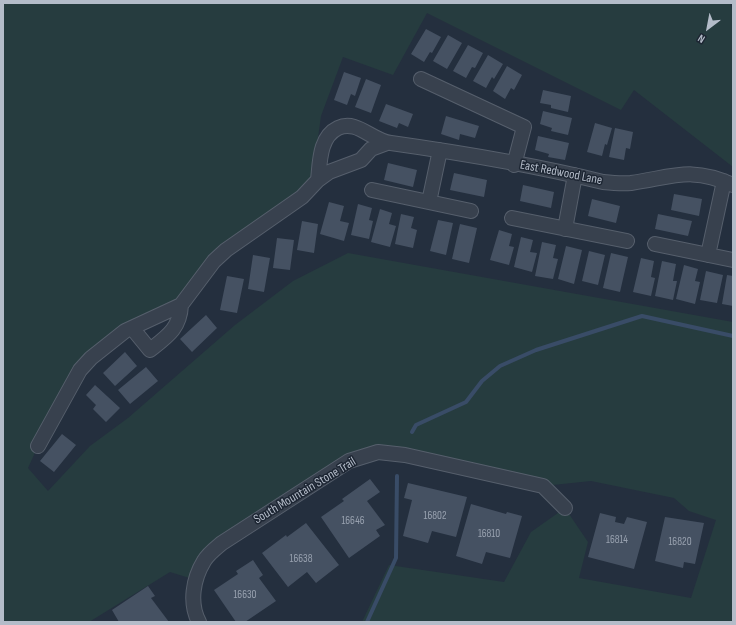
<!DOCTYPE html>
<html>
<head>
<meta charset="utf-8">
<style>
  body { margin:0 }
  #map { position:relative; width:736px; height:625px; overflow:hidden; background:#242f3e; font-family:"Sofia Sans Condensed",sans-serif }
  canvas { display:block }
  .frame { position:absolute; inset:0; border:4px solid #b4bcc9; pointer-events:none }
  .north { position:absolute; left:688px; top:8px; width:40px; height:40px; -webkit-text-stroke:3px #1d2633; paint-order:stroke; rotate:212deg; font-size:11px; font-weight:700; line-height:16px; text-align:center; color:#b4bcc9 }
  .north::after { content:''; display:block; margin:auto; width:14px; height:18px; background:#b4bcc9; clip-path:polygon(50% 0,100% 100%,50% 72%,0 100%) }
</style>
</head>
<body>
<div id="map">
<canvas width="736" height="625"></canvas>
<div class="frame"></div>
<div class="north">N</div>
</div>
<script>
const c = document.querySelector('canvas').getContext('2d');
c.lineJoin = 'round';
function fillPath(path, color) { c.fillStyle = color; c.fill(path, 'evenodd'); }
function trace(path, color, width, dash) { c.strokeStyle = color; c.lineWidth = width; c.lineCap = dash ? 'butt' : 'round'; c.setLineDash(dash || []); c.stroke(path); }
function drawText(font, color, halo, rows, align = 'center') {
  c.font = font + ' "Sofia Sans Condensed",sans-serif'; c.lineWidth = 3; c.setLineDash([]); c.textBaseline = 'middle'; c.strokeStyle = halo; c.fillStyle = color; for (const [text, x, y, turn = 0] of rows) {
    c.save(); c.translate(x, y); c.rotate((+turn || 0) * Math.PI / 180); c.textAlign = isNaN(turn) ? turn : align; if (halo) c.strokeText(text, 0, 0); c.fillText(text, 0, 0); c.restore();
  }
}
fillPath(new Path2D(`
  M3 3H730L733 13V167L634 90 621 110 427 13 393 75 343 57 321 116 313 174 302 197 226 250 181 305 91 358 38 446 28 468 48 491 90 446 128 418 235 325 293 281 348 253 733 322V622H362L389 565 504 582 531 532 565 508 588 542 579 578 691 598 716 520 689 511 674 498 591 481 543 486 378 452 222 543 196 580 170 572 89 622H3Z`), '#263c3f');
trace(new Path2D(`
  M412 432 416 425 466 402 482 381 500 366 536 350 642 316 733 336
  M367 622 396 558 397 476`), '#394c67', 4);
fillPath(new Path2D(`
  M426 29 441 37 432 53 430 52 424 62 411 54Z
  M448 35 462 43 447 69 433 61Z
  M468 45 483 53 475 68 472 67 466 78 453 71Z
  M488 55 503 64 494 79 492 77 486 88 473 81Z
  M507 66 522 75 514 90 511 88 505 99 493 91Z
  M344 72 361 78 355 96 351 94 347 105 334 100Z
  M366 79 381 85 371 113 355 107Z
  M543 90 571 96 568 112 551 108V105L540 103Z
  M386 104 413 114 408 127 399 123 397 128 379 121Z
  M543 111 572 118 568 135 551 131 552 128 540 124Z
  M446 116 479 126 475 138 460 134 459 140 441 134Z
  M595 123 612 128 607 145 605 144 602 156 587 152Z
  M615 128 633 132 630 149 626 148 624 160 609 157Z
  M538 136 569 143 565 160 548 157 549 154 535 150Z
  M388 163 417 170 413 187 384 180Z
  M454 173 487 180 484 197 450 190Z
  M523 185 554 192 551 208 520 201Z
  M674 194 702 199 699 216 671 210Z
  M592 199 620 206 616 223 588 216Z
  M329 202 344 206 340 221 349 223 344 241 320 234Z
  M358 204 372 208 369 220 373 221 369 239 351 235Z
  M380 209 392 213 389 224 396 226 390 247 371 242Z
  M401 214 414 217 411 228 417 230 413 248 395 244Z
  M658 214 692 221 688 236 655 229Z
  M438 220 453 223 446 255 430 251Z
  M302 221 318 224 314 253 297 250Z
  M460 224 477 228 469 263 452 259Z
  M499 230 512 234 509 246 514 247 509 265 490 260Z
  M521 237 533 240 530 252 537 253 532 272 514 267Z
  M277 238 294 240 290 270 273 268Z
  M542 242 556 245 553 258 558 259 553 279 535 276Z
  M566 246 582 250 574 284 558 279Z
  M589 251 605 255 598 285 582 281Z
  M611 253 628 257 620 292 603 288Z
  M253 255 270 258 264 292 248 289Z
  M641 258 654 261 651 277 655 278 651 296 633 292Z
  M662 261 676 264 673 281H677L673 300 655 296Z
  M684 265 698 269 695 281 700 282 695 304 676 299Z
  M706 271 723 275 717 303 700 300Z
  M727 275 733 276V306L722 304Z
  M227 276 244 279 237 313 220 310Z
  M206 315 217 328 192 352 180 339Z
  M125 352 137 366 115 386 103 373Z
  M146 367 158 381 130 404 118 390Z
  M95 385 120 408 106 422 93 409 96 405 86 395Z
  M62 434 76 445 54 472 40 461Z
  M370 479 380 492 367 501 385 525 376 530 380 536 349 558 321 517 344 501 342 499Z
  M408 483 467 497 456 537 432 531 428 543 403 536 412 500 404 498Z
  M471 504 506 514 507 512 522 516 510 558 486 552 482 564 456 556Z
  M600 513 616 517 615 522 624 524 627 517 647 522 634 569 588 557Z
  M665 517 704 523 695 564 684 562 683 568 655 561Z
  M306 523 339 565 316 583 307 572 288 587 262 553 286 535 287 537Z
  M253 560 263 575 259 578 276 601 245 622H236L214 590 238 574 236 571Z
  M148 586 155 596 151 598 169 622H119L112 610Z`), '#455162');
const minor = new Path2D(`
  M421 79 524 127 514 165
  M318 180C320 163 319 137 338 128 357 119 372 141 391 143 462 153 534 165 603 182 612 183 622 184 631 183 673 177 691 166 733 185
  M372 190 471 211
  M429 202 440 150
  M512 218 627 241
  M565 229 575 175
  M655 244 733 260
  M708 255 724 181
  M132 328 150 350C168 336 180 328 181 305
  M38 446 80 370 91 358 125 331 181 305 214 261 226 250 302 197 318 180 329 172 361 160 371 149 387 143
  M199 622C189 603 193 579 204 561 208 554 216 548 222 543L349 461 378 452 405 455 543 486 565 508`);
trace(minor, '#565f6c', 16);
trace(minor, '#38414e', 14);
drawText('11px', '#98a1af', null, [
  ["16802",435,516],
  ["16646",353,521],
  ["16810",489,534],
  ["16814",617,540],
  ["16820",680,542],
  ["16638",301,559],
  ["16630",245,595]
]);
drawText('13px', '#b4bcc9', '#1d2633', [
  ["East Redwood Lane",561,173,11],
  ["South Mountain Stone Trail",305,491,-31]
]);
</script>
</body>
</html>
